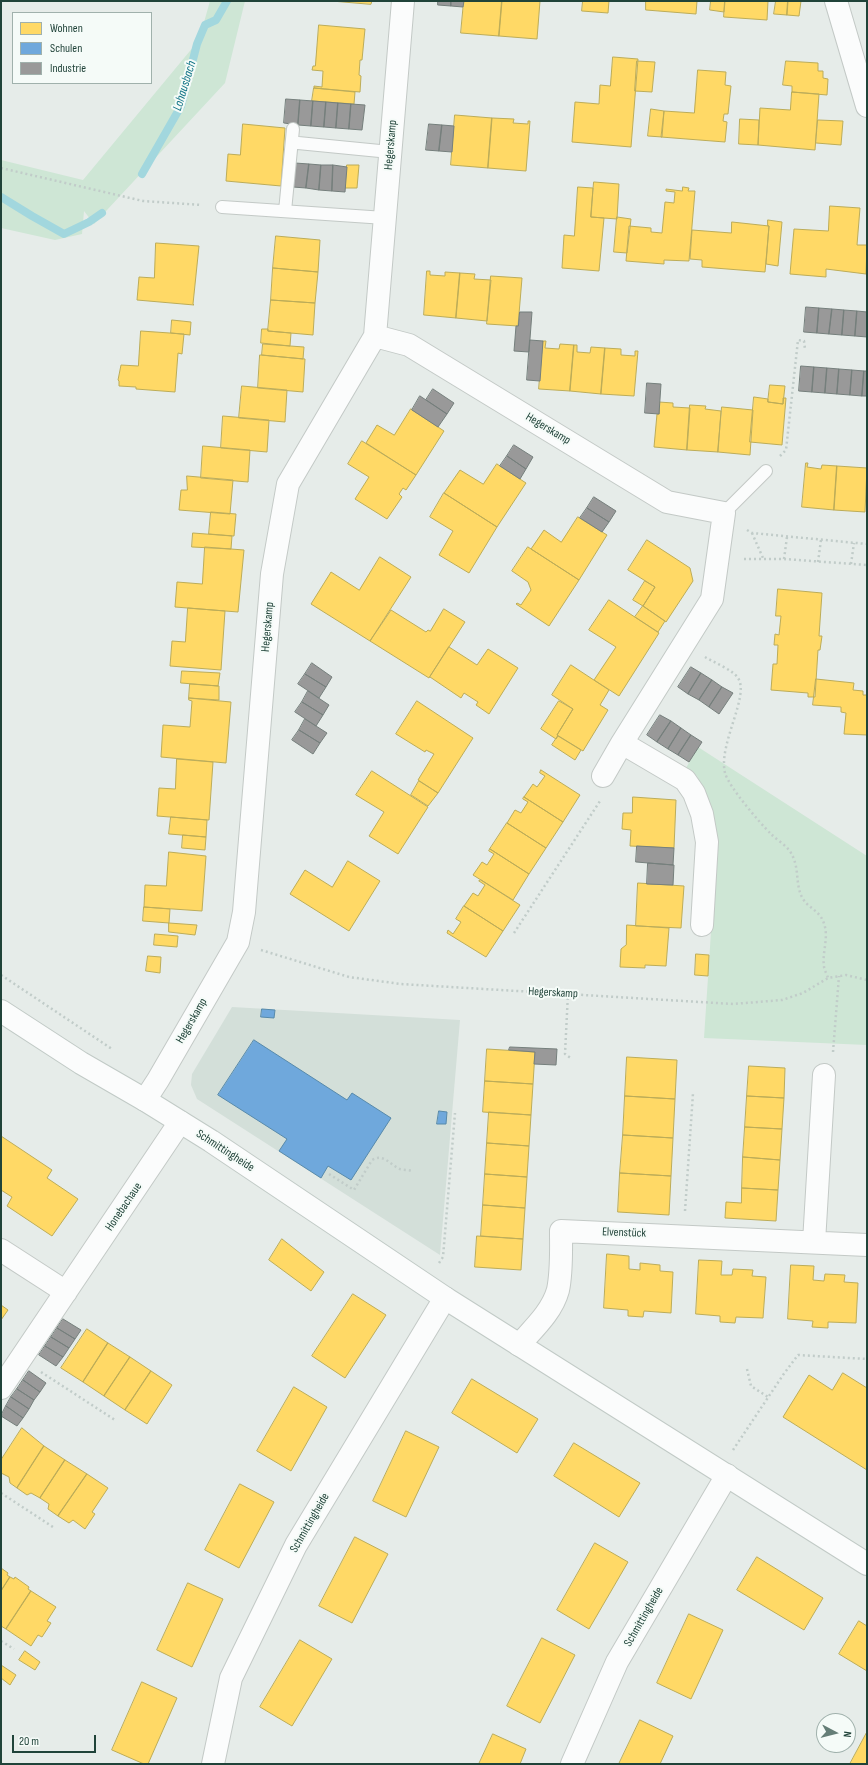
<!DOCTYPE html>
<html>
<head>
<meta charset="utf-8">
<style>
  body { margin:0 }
  #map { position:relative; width:868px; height:1765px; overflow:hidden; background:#e6ece9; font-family:"Sofia Sans Condensed",sans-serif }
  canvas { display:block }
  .frame { position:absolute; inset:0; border:2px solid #204339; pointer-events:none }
  .legend { position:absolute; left:12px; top:12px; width:140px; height:72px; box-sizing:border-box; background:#f5fbf8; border:1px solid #a0b1ac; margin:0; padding:5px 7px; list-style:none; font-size:12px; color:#204339 }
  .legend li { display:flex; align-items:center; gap:8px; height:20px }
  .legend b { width:20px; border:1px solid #a0b1ac }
  .north { position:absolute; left:816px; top:1713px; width:40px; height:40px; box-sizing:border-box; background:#f5fbf8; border:1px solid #a0b1ac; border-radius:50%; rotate:97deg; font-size:11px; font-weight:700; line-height:16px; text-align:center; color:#204339 }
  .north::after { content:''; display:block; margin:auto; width:14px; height:18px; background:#657e77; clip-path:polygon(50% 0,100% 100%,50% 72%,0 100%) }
  .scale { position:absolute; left:12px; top:1735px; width:84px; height:18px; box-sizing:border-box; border:2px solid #204339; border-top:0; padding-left:5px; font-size:12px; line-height:14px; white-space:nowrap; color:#204339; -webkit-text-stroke:3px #f5fbf8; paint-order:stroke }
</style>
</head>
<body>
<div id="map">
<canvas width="868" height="1765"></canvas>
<div class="frame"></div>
<ul class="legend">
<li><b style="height:11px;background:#ffd966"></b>Wohnen</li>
<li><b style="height:11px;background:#6fa8dc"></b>Schulen</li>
<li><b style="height:11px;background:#999"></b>Industrie</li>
</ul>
<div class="north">N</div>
<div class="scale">20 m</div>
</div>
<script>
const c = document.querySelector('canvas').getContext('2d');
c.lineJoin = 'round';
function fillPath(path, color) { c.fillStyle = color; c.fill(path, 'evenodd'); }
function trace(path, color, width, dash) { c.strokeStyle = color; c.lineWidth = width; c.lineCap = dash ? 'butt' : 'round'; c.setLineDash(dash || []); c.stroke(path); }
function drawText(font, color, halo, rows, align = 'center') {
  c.font = font + ' "Sofia Sans Condensed",sans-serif'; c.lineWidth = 4; c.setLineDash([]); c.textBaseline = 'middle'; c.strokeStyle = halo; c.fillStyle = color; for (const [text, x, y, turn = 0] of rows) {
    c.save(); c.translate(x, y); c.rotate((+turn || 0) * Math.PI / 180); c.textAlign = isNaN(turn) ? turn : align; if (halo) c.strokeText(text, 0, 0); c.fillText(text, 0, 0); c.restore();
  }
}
fillPath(new Path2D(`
  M232 1007 460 1020 440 1255 197 1099 191 1085 192 1074Z`), '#d3dfd9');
fillPath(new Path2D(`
  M210 1H245L225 83 94 224 84 211 82 234 55 240 1 228V160L83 180 199 40Z
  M698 747 867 856V1045L704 1038 717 841 715 823 697 776 686 768Z`), '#cee6d5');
const homes = new Path2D(`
  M332 1H372L371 4Z
  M464 1H502L499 36 461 33Z
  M502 1H540L537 39 499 36Z
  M583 1H609L608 13 582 11Z
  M646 1H697L696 14 646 10Z
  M711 1H725L724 12 710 10Z
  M725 1H768L767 20 724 17Z
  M776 1H788L787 15 774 14Z
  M788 1H801L799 16 787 15Z
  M319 25 365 29 362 60H360L359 75 361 76 360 92 314 88V86L322 87 323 71 312 70 313 66H315Z
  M613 57 638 59 631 147 572 142 575 102 599 104 600 85 610 86Z
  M637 61 655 62 652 92 635 91Z
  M786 61 818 63V71H823V78L828 79 827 95 792 92V86L783 85Z
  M698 70 726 72 725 85 731 86 728 114H724L723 121 727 122 725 142 661 137 664 111 694 113Z
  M314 88 355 92 354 104 312 101Z
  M792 92 819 94 815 150 758 145 760 108 790 110Z
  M651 109 664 111 662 137 648 136Z
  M455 115 492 118 488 168 451 165Z
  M492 118 514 119 513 123 528 124V121H530L526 171 488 168Z
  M740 119 759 120 758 145 739 144Z
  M818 120 843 121 841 145 816 143Z
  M243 124 285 128 281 186 226 181 228 154 240 155Z
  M347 165H359L357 188H345Z
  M594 182 619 184 617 219 591 217Z
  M578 187 593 188 591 217 604 218 599 271 562 268 564 235 574 236Z
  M683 187 689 188 688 191H695L689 261 664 260V264L626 261 629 226 651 228V232L662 233 665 202 674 203 675 192 666 191V189L682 191Z
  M830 206 860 208 857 245H867L866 274 826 269V277L790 274 794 229 828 231Z
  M617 217 631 219 627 253 614 252Z
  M768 220 782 222 778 266 766 264 769 226H768Z
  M732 222 769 226 765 272 702 267V260L690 259 692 230 731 233Z
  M276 236 320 240 318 272 273 268Z
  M156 243 199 246 193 304 194 305 137 300 139 277 154 278Z
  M273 268 318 272 315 303 271 300Z
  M427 271H430V275L445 276V272L460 273 456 318 424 315Z
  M460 273 475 274 474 279 491 280 487 321 456 318Z
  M491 276 522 278 518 326 487 324Z
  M271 300 315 303 313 335 268 331Z
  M172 320 191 322 190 335 171 333Z
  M262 329H268V331L291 333 290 346 261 343Z
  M141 331 184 334 182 354 178 353 175 392 136 389V387L119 386V381L118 380 121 365 138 366Z
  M543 341H546L545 348 559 349 560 344 574 345 570 391 539 389Z
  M263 344 304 347 303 359 262 355Z
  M574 345H577V352L590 353 591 347 605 348 601 394 570 391Z
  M605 348 621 349V355L635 356V351H638L634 396 601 394Z
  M260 355 305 359 303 392 258 388Z
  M770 385 785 386 783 404 768 402Z
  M242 386 287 390 285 422 239 418Z
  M754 397 768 399V402L783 404V398H786L782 445 750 442Z
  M659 402 673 403V407L690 408 687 450 654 447 657 414H659Z
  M690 405 706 406 705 409 721 411 718 452 687 450Z
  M722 407 753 410 750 455 718 452Z
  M411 409 444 431 416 475 366 443 377 425 394 435Z
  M223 416 269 420 267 452 221 448Z
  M362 441 416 475 406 490 403 488 399 494 402 497 387 519 355 499 369 477 348 464Z
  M203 446 250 450 248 482 201 478Z
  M806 463H808L807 467 821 469 822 465 837 466 834 510 802 507Z
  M497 464 526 483 497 527 444 493 460 470 483 484Z
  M837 466 867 468 865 512 834 510Z
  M187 476 233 480 230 514 179 510 181 490H187Z
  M444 493 497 527 469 573 439 555 453 531 430 517Z
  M211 512 236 514 234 536 209 534Z
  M578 517 607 535 579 580 531 549 544 530 561 542Z
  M193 533 232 536 231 549 192 547Z
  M647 540 690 568 693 581 666 622 643 606 655 587 628 570Z
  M205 547 244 550 238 612 175 607 177 582 202 584Z
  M528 547 579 580 549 626 516 604 517 603 521 605 531 590 528 582 512 571Z
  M380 557 411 577 370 641 311 604 331 572 359 590Z
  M645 581 655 587 643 606 633 600Z
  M778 589 822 593 819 636H822L820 650H818L815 697H808V693L771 690 773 664H777L778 645H774L775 634 779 635 781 616H776Z
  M609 600 659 633 619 696 594 680 616 647 589 630Z
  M643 606 665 621 658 632 635 617Z
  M188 608 225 611 221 670 170 666 172 641 185 642Z
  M444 609 465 622 429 678 370 641 391 610 426 632 428 630 430 631Z
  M449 647 477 665 488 649 518 668 489 714 476 705 478 702 464 693 461 698 430 677Z
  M571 665 609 690 600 705 608 710 583 751 557 735 573 709 552 695Z
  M182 671 220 673 218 686 181 683Z
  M816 679 854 683 853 690 863 691V695H867V735L844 734 846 713 841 712V707L813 705Z
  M190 684 219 686V700L189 698Z
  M189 698 231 702 226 763 161 757 163 725 190 727 192 701 189 700Z
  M417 701 473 738 438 793 418 780 434 754 426 750 425 752 396 734Z
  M559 701 573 709 557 735 558 736 556 739 541 729Z
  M558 736 581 750 575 760 552 745Z
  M177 759 213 762 209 820 157 816 159 788 175 789Z
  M541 770 580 795 563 822 524 797 533 784 537 787 545 776 540 773Z
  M372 771 428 807 398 854 369 836 384 812 356 795Z
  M419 781 438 793 428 806 411 795Z
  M524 797 563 822 546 848 507 823 515 810 521 813 528 802 523 799Z
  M633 797 676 800 674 848 630 846 631 830 622 829 623 813H632Z
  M171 817 207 820 206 837 169 834Z
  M507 823 546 848 529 874 490 849Z
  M183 835 206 837 205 850 182 848Z
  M490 849 529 874 513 900 473 875 482 862 487 865 494 854 489 851Z
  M169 852 206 856 202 911 144 907 145 885 166 886Z
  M348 861 380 881 349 931 290 894 305 870 332 887Z
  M481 880 520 905 503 931 464 906 473 893 478 896 485 885 479 881Z
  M638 883 684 886 681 928 636 926Z
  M464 906 503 931 486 957 447 933 448 930 453 934 461 922 456 919Z
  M144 907 170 909 169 923 143 921Z
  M169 923 197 925 195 935 169 932Z
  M627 925 669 928 666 966 645 965V968L620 967 621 949 626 945Z
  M155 934 178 936 177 947 154 945Z
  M696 954 709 955 708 976 695 975Z
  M148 956 161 957 160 973 146 971Z
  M487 1049 535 1052 533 1084 485 1081Z
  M627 1057 677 1060 675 1099 625 1096Z
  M749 1066 785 1068 784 1098 747 1096Z
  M485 1081 533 1084 531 1115 483 1112Z
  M625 1096 675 1099 673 1138 623 1135Z
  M747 1096 784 1098 782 1129 745 1127Z
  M489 1112 531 1115 529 1146 487 1143Z
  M745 1127 782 1129 780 1160 743 1157Z
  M623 1135 673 1138 671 1176 620 1173Z
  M1 1136 52 1170 47 1178 78 1199 52 1236 7 1206 12 1197 1 1190Z
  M487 1143 529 1146 527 1177 485 1174Z
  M743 1157 780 1160 778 1190 742 1188Z
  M620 1173 671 1176 669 1215 618 1212Z
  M485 1174 527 1177 525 1208 483 1205Z
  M742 1188 778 1190 776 1221 725 1218 726 1202 741 1203Z
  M483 1205 525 1208 523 1239 481 1236Z
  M477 1236 523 1239 521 1270 475 1267Z
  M282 1239 324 1272 311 1291 269 1260Z
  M607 1254 629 1256V1269L640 1270V1263L660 1265V1271L673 1272 671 1313 644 1311 643 1317 628 1316V1310L604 1308Z
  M699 1260 722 1261 721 1275H732L733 1269 753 1270 752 1276 766 1277 763 1318 736 1317 735 1323 720 1322V1316L696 1314Z
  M791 1265 814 1266 813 1280 824 1281 825 1274 845 1275 844 1282 858 1283 856 1323 828 1322V1328L812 1327 813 1321 788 1319Z
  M353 1294 386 1315 345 1378 312 1356Z
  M1 1305 8 1310 1 1320Z
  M87 1329 108 1343 83 1382 61 1368Z
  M108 1343 130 1357 104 1396 83 1382Z
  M130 1357 151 1371 125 1410 104 1396Z
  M151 1371 172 1385 147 1424 125 1410Z
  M843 1373 867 1388V1470L783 1417 809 1375 832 1390Z
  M472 1379 538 1419 517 1453 452 1413Z
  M294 1387 327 1407 291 1471 257 1451Z
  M22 1428 44 1446 17 1488 10 1483 9 1477 1 1473V1460Z
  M406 1431 439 1447 406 1517 373 1501Z
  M574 1443 640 1483 619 1517 554 1476Z
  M44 1446 65 1460 40 1498 31 1493 27 1495 17 1488Z
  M65 1460 87 1474 58 1516 48 1509 49 1504 40 1498Z
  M87 1474 108 1488 92 1512 95 1514 85 1529 73 1520 69 1523 58 1516Z
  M240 1484 274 1502 239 1568 205 1550Z
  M355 1537 388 1554 352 1623 319 1606Z
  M595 1543 628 1562 589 1629 557 1610Z
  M757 1557 823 1598 804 1630 737 1590Z
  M1 1568 8 1573 7 1575 10 1577 1 1591Z
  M10 1577 14 1579 15 1577 29 1587 28 1589 31 1591 6 1629 1 1626V1591Z
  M188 1583 223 1599 192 1667 157 1650Z
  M31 1591 56 1607 47 1621 51 1623 42 1637 38 1635 31 1646 6 1629Z
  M689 1614 723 1630 691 1699 657 1683Z
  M859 1621 867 1626V1671L839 1654Z
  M542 1638 575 1655 540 1723 507 1706Z
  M300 1640 332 1659 292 1726 260 1707Z
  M25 1651 40 1662 35 1670 19 1660Z
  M1 1665 16 1675 10 1685 1 1678Z
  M142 1682 177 1698 148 1764H144L112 1750Z
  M640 1720 673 1736 660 1764H619Z
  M867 1732V1764H850Z
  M493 1734 526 1749 520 1764H479Z`);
fillPath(homes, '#ffd966');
trace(homes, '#bcac58', 1);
const schools = new Path2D(`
  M262 1009 275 1010 274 1018 261 1017Z
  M254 1040 347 1100 352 1093 391 1118 351 1180 328 1166 321 1178 279 1151 287 1139 218 1095Z
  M439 1111 447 1112 446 1124H437Z`);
fillPath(schools, '#6fa8dc');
trace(schools, '#578aab', 1);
const industry = new Path2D(`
  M438 1H451V6L438 5Z
  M451 1H464L463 7 451 6Z
  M286 99 300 100 298 125 284 123Z
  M300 100 313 101 311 126 298 125Z
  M313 101 326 102 324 127 311 126Z
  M326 102 338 103 336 128 324 127Z
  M338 103 351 104 349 129 336 128Z
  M351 104 365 105 362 130 349 129Z
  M429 124 442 125 439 151 426 150Z
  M442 125 454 126 452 152 439 151Z
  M295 163 309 164 306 188 293 187Z
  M309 164 321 165 319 190 306 188Z
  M321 165H333L332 191 319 190Z
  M333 165 347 167 345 192 332 191Z
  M806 307 819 308 817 333 804 332Z
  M819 308 832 309 829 334 817 333Z
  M832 309 844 310 842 335 829 334Z
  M844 310 857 311 855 336 842 335Z
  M857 311 867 312V337L855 336Z
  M520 312H532L529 352 514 351 516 326H518Z
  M530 340 543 341 540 381 527 380Z
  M801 366 814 367 812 392 799 391Z
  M814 367 827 368 825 393 812 392Z
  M827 368 839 369 837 394 825 393Z
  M839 369 852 370 850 395 837 394Z
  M852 370 864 371 862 396 850 395Z
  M864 371H867V396H862Z
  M647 383 661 384 659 414 645 413Z
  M433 389 454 403 447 414 426 400Z
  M420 396 447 414 438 427 412 410Z
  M514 445 533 457 526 469 507 456Z
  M507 456 526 469 520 479 500 466Z
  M594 497 616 511 609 522 587 508Z
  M587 508 609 522 602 532 580 518Z
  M312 663 332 677 326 687 305 674Z
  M691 667 701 673 688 694 678 687Z
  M701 673 712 680 699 700 688 694Z
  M305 674 326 687 319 698 298 684Z
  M712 680 722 687 709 707 699 700Z
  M722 687 733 693 719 714 709 707Z
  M308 691 329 705 323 715 302 702Z
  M302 702 323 715 316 726 295 712Z
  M660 715 671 721 657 742 647 735Z
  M305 719 327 733 320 743 299 730Z
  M671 721 681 728 668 749 657 742Z
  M681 728 691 735 678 755 668 749Z
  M299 730 320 743 313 754 292 740Z
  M691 735 702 742 689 762 678 755Z
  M637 846 674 848 673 865 636 862Z
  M648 863 674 865 673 885 647 884Z
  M510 1047 557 1049 556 1065 534 1064 535 1052 509 1050Z
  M63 1319 81 1330 75 1339 57 1328Z
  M57 1328 75 1339 69 1348 51 1337Z
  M51 1337 69 1348 63 1357 45 1346Z
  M45 1346 63 1357 56 1366 39 1355Z
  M29 1371 46 1383 40 1392 23 1380Z
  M23 1380 40 1392 34 1400 17 1389Z
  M17 1389 34 1400 29 1409 11 1397Z
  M11 1397 29 1409 23 1418 6 1406Z
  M6 1406 23 1418 17 1426 1 1416Z`);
fillPath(industry, '#999');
trace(industry, '#757f7c', 1);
trace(new Path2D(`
  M142 174 181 106 197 44 205 25 216 20 227 1
  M1 197 32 216 64 234 89 222 102 213`), '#a2d7de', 8);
const lane = new Path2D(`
  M298 143 390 152
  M222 207 385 218
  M285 211 293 129
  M724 513 766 471`);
const street = new Path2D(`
  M836 1 867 106
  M375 336 409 345 667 502 724 513 712 599 622 743 685 780 694 793 702 814 707 842 702 925
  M603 776 622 743
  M145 1100 158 1080 238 942 244 912 272 574 288 484 375 336 403 1
  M814 1242 824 1075
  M1 1250 66 1292
  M519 1345C533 1329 552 1312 558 1290 562 1271 561 1250 561 1231L867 1245
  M1 1388 180 1122
  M213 1764 231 1678 296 1545 445 1298
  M572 1764 617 1662 727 1475`);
const secondary = new Path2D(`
  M1 1011 81 1063 145 1100 211 1141 445 1298 867 1564`);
trace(lane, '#c3c9c6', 14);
trace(street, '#c3c9c6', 24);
trace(secondary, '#c1cac6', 24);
trace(new Path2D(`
  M1 168 143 201 202 205
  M780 456 786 450 798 340 804 341 805 349
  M747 530 752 533 867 544
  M752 533 763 558
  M744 559H784L867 565
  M784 559 787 537
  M818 562 821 540
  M851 564 854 543
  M705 657C713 662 733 670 738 678 750 696 718 744 725 773 729 787 759 822 771 834 776 839 784 844 789 850 801 866 794 884 803 899 810 910 821 910 825 927 828 940 822 954 824 966 824 970 827 974 828 978
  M514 933 600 801
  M261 950 349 977 401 984 733 1004 782 1000 803 993 828 978 846 975 867 980
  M1 975 112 1049
  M568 993 565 1054 572 1059
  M833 1052 839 976
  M329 1174 354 1190 372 1160C384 1153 390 1165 400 1169 404 1170 409 1170 413 1171
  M685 1211 693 1093
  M439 1263 443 1257 455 1113
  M747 1369 751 1386 768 1397
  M41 1372 115 1420
  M733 1450 783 1375 798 1355 867 1359
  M1 1493 53 1527
  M1 1641 14 1649`), '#c1ccc9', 2.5, [2, 3]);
trace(lane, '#fbfcfc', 12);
trace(street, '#fbfcfc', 22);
trace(secondary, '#fbfcfc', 22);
drawText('12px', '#204339', '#f5fbf8', [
  ["Hegerskamp",391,145,-85],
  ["Hegerskamp",548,429,31],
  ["Hegerskamp",268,627,-85],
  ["Hegerskamp",553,993,3],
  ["Hegerskamp",192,1021,-60],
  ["Schmittingheide",225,1151,33],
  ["Honebachaue",124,1207,-56],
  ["Elvenstück",624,1233,2],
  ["Schmittingheide",310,1523,-60],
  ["Schmittingheide",644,1617,-60]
]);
drawText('italic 13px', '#127587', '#f5fbf8', [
  ["Lohausbach",185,86,-73]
]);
</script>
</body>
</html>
